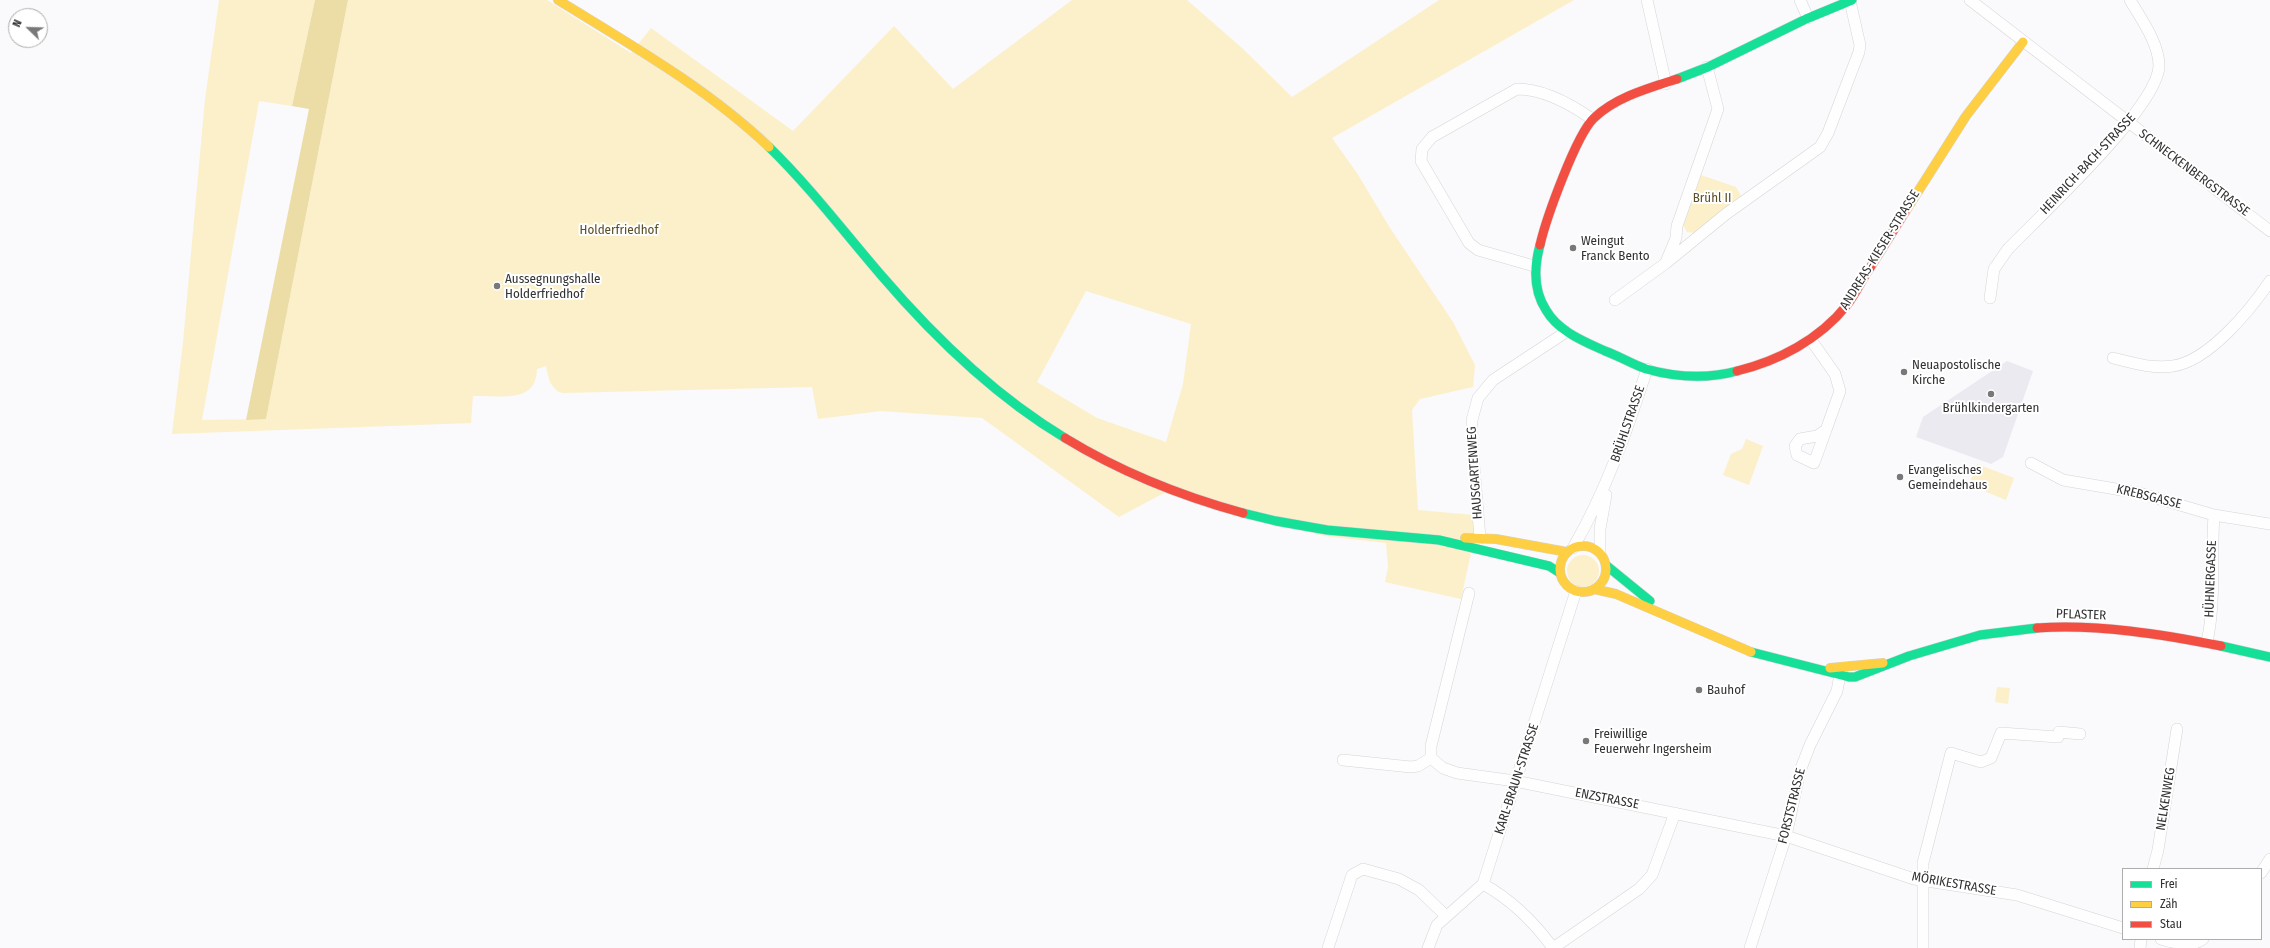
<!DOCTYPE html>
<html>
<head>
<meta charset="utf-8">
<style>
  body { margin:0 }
  #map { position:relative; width:2270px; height:948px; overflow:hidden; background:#faf9fb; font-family:"Fira Sans Condensed",sans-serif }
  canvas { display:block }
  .legend { position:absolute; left:2122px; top:868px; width:140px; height:72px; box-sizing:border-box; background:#fff; border:1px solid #adadad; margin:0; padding:5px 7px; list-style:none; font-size:12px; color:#323233 }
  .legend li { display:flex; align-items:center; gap:8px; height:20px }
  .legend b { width:20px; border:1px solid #adadad }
  .north { position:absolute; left:8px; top:8px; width:40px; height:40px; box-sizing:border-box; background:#fff; border:1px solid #adadad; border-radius:50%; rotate:293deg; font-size:11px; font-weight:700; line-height:16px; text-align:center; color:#323233 }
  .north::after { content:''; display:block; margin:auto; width:14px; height:18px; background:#787879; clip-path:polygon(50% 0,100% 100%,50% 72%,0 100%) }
</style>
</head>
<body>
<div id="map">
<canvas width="2270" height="948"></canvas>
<ul class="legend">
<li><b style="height:5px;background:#16e098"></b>Frei</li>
<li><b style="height:5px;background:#ffcf43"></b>Zäh</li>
<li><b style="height:5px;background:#f24e42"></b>Stau</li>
</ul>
<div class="north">N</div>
</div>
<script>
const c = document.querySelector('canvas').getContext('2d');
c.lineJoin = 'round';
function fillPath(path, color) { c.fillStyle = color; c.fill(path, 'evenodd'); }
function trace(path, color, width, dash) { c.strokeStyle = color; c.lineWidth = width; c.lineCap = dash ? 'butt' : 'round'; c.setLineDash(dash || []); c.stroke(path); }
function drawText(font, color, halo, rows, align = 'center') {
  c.font = font + ' "Fira Sans Condensed",sans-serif'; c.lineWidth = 4; c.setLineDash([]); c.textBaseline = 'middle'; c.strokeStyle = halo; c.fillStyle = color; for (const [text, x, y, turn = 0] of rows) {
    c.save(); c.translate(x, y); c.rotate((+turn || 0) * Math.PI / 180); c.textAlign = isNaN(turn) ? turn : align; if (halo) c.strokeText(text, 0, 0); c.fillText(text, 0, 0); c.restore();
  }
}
fillPath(new Path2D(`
  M2007 361 2033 371 2003 457 1991 464 1916 437 1923 417Z`), '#eceaf1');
fillPath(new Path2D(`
  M219 0H315L292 106 259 101 202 420 266 419 348 0H547L631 53 651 28 793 131 894 26 953 89 1072 0H1187L1242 48 1292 97 1439 0H1574L1332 138 1357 173 1390 228 1453 322 1475 365 1473 387 1420 399 1412 410 1418 510 1474 515 1476 530 1461 599 1385 582 1388 567 1386 543 1324 536 1164 493 1119 517 982 418 881 411 818 419 812 387 563 393C551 391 548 377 546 366L537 369C536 405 499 395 473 396L471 423 172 434 183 342 205 99ZM1086 291 1191 324 1183 384 1166 442 1097 418 1037 382Z
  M1701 175 1736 187 1742 197 1696 233 1687 232 1683 225Z
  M1746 439 1763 446 1749 485 1723 475 1731 454 1742 449Z
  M1977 464 2014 478 2006 500 1969 485Z
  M1567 571a16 16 0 1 1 32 0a16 16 0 1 1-32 0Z
  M1997 687 2010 688 2008 704 1995 702Z`), '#fcf0ca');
fillPath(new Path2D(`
  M315 0H348L266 419 246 420 309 109 292 106Z`), '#ecdca6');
const street = new Path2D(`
  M1647 0 1666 84
  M1800 0 1808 18
  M1970 0 2270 231
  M1666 262 1676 238 1677 226 1718 109 1707 67
  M1534 266 1478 250 1469 243 1421 161 1422 149 1432 137 1517 89C1543 89 1572 105 1592 119
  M1990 298 1994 269 2008 249C2040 216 2158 107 2159 66 2159 43 2141 19 2130 0
  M1615 300 1666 263 1726 214 1820 147 1828 133 1859 52 1860 45 1850 1
  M1811 340 1835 374 1840 391 1826 430 1817 436 1800 439 1795 446 1797 455 1814 463 1826 430
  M2113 358C2133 363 2152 369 2173 366 2209 361 2251 309 2270 281
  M2031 463 2063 480 2139 493 2214 515 2270 524
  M1480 538 1472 441V420L1478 398 1493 380 1566 332
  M1573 548C1606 491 1627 431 1647 369
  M1600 552V529L1606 495
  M2207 642C2216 600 2211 557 2214 515
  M1431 758 1443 768 1457 773 1515 781 1786 836 1914 879 2017 895 2123 928
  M1431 758V746L1469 593
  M1343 760 1411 767 1418 766 1431 758
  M2153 869 2158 850 2177 729
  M2261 873 2270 859
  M1483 884C1512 900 1534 922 1553 948
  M2161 939C2175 943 2191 948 2203 939
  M1328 948 1352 875 1363 869 1399 879 1419 890 1445 915
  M1428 948 1437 925 1483 884 1576 591
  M1553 948 1639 889 1652 875 1675 813
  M1750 948 1786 836 1800 771 1810 745 1837 691 1841 669
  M1923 948V863L1951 753 1981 762 1991 758 2001 733 2058 737 2059 732 2080 734
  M2140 948 2141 939`);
const fast = new Path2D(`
  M1677 79 1708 67 1806 19 1852 0
  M769 147C810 187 844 232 881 275 934 337 995 396 1065 438
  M1540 245C1534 267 1533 290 1546 310 1558 331 1583 341 1605 351 1619 356 1632 364 1646 369 1675 377 1708 379 1737 371
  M1243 513 1276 521 1327 530 1439 540 1549 566 1560 573
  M1607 566 1650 601
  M2221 646 2270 657
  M1751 652 1849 677H1855L1909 656 1980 635 2037 628`);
const slow = new Path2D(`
  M558 0C631 45 707 88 769 147
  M1905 212 1966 116 2023 42
  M1465 538 1496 539 1567 552
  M1560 569a23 23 0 1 1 46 0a23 23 0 1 1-46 0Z
  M1594 589 1616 594 1751 652
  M1830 668 1883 663`);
const jam = new Path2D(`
  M1540 245C1546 219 1576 135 1594 118 1616 97 1649 88 1677 79
  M1737 371C1778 361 1819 340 1847 305 1854 296 1860 284 1866 274 1879 254 1892 233 1905 212
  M1065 438C1119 471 1181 496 1243 513
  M2037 628C2099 624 2160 634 2221 646`);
trace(street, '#d5d4d6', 12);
trace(fast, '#d5d4d6', 10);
trace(slow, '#d5d4d6', 10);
trace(jam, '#d5d4d6', 10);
trace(street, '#fefefe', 11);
trace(fast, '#16e098', 9);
trace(slow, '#ffcf43', 9);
trace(jam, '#f24e42', 9);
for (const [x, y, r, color] of [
  [1573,248,4,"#787879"],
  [497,286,4,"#787879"],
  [1904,372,4,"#787879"],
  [1991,394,4,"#787879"],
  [1900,477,4,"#787879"],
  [1699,690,4,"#787879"],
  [1586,741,4,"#787879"]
]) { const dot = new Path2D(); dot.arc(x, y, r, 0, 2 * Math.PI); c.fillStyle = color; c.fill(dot); trace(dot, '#fff', 1.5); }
drawText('13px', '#323233', '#fff', [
  ["HEINRICH-BACH-STRASSE",2088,164,-47],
  ["SCHNECKENBERGSTRASSE",2194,173,37],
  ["ANDREAS-KIESER-STRASSE",1880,250,-58],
  ["BRÜHLSTRASSE",1628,424,-71],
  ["HAUSGARTENWEG",1475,473,-94],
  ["KREBSGASSE",2149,497,14],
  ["HÜHNERGASSE",2211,579,-88],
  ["PFLASTER",2081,615,2],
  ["KARL-BRAUN-STRASSE",1517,779,-72],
  ["ENZSTRASSE",1607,799,11],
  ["NELKENWEG",2166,799,-81],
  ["FORSTSTRASSE",1792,806,-76],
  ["MÖRIKESTRASSE",1954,884,10]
]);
drawText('13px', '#5b4f26', '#fff', [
  ["Brühl II",1712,198],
  ["Holderfriedhof",619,230]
]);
drawText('13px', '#323233', '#fff', [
  ["Weingut",1581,241],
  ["Franck Bento",1581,256],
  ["Aussegnungshalle",505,279],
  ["Holderfriedhof",505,294],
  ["Neuapostolische",1912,365],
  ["Kirche",1912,380],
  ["Brühlkindergarten",1991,408,"center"],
  ["Evangelisches",1908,470],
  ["Gemeindehaus",1908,485],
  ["Bauhof",1707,690],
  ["Freiwillige",1594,734],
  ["Feuerwehr Ingersheim",1594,749]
], 'left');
</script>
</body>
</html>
